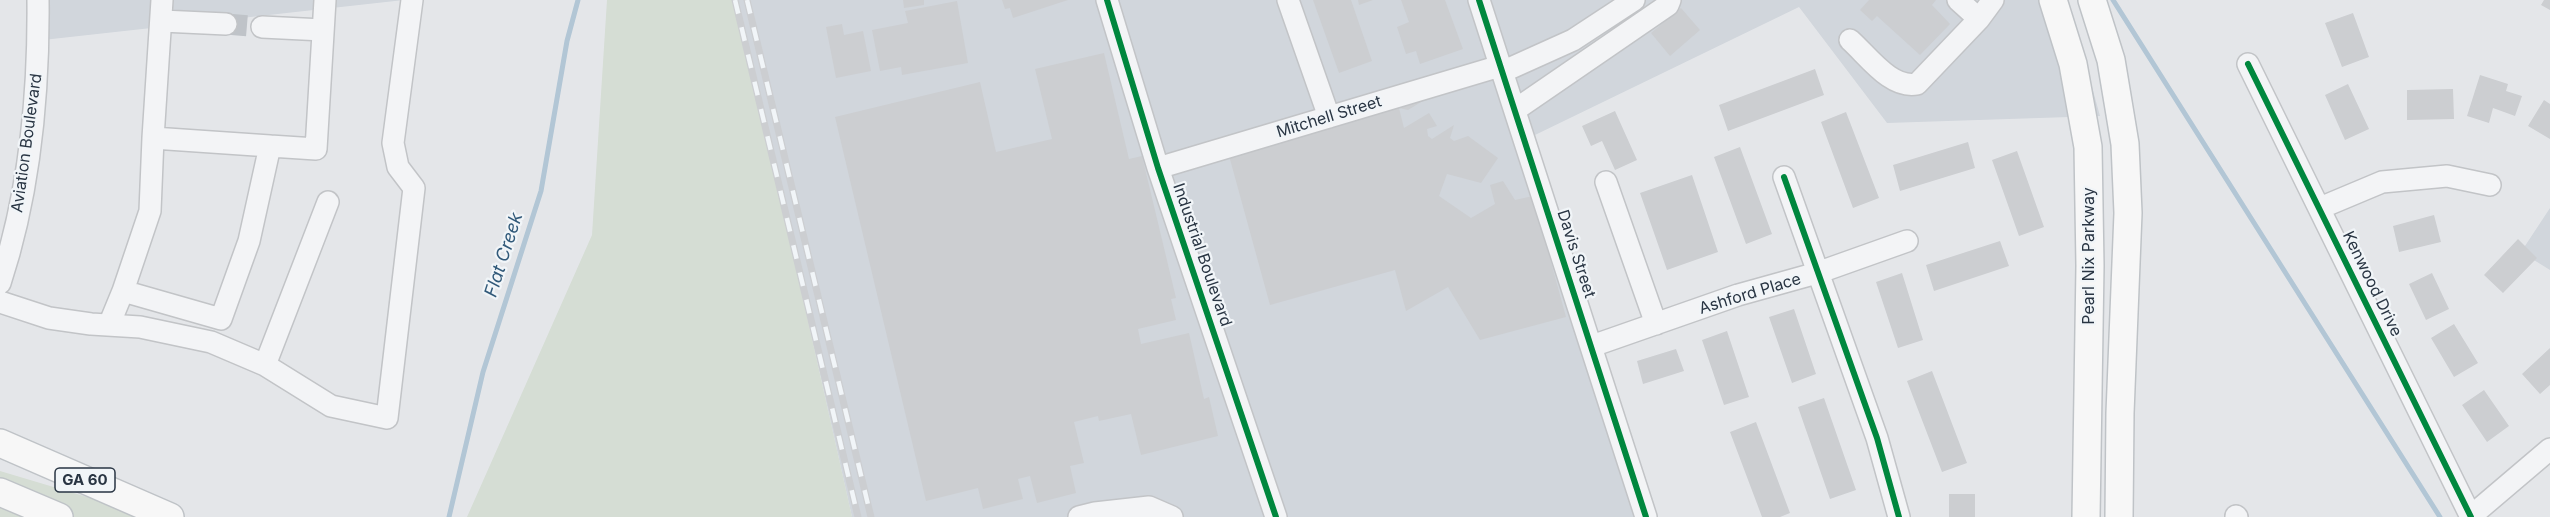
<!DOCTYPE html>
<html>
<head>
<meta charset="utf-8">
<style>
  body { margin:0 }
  canvas { display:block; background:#e4e6e9 }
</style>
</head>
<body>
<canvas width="2550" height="517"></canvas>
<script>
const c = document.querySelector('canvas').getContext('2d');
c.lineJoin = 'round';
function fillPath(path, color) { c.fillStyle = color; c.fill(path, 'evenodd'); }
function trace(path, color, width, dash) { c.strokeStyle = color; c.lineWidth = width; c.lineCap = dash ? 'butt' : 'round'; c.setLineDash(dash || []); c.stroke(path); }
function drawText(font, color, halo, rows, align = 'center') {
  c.font = font + ' Inter,sans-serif'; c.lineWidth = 4.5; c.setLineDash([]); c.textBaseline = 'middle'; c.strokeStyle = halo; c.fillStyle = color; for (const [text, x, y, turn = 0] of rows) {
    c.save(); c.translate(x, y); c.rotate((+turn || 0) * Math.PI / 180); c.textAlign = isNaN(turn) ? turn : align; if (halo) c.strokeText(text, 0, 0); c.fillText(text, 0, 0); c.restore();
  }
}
fillPath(new Path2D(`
  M44 0H404L43 40Z
  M736 0H2068L2100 116 1887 123 1799 7 1535 135 1645 517H852Z
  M2550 208V270L2521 252Z`), '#d1d6dc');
fillPath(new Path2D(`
  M607 0H736L852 517H467L592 235Z
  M0 471 154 517H0Z`), '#d5ddd4');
trace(new Path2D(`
  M2113 0 2440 517
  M449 517 483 372 541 191 567 41 578 0`), '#b2c6d5', 5);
fillPath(new Path2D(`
  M903 0H924V5L904 8Z
  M1002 0H1068L1013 18 1010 8 1005 9Z
  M1313 0H1351L1372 61 1339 73Z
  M1358 0H1373L1359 5Z
  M1401 0H1445L1463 49 1420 64 1416 51 1406 54 1397 27 1409 22Z
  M1869 0H1936L1932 5 1950 24 1920 55 1877 16 1872 21 1860 10Z
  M2544 0H2550V10L2541 5Z
  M957 1 968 63 902 75 901 67 880 71 872 30 908 23 905 11Z
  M1681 8 1700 30 1670 56 1651 33Z
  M2353 13 2369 57 2342 67 2325 23Z
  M842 24 844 35 863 31 871 71 836 78 826 27Z
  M1104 53 1129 159 1142 156 1176 298 1171 299 1176 320 1138 329 1141 344 1189 333 1204 399 1209 397 1218 436 1141 455 1131 414 1099 421 1098 416 1074 422 1084 463 1070 466 1076 493 1037 503 1030 476 1018 479 1023 499 983 509 978 488 926 501 835 117 980 82 996 152 1052 139 1035 69Z
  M1815 69 1824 95 1728 131 1719 105Z
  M2480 75 2508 84 2506 91 2522 96 2515 116 2493 108 2489 123 2467 116Z
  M2348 84 2369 129 2345 140 2325 95Z
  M2453 89 2454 119 2407 120V90Z
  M1426 99 1408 110 1399 108 1404 128 1429 113 1437 126 1427 129 1428 136 1432 139 1454 125 1450 138 1454 141 1468 136 1498 158 1481 183 1447 174 1439 196 1471 218 1495 204 1490 185 1503 181 1515 200 1533 196 1566 317 1480 340 1448 287 1406 311 1395 270 1270 305 1228 152Z
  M2544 100 2550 104V139L2528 126Z
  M1615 111 1637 160 1615 170 1602 141 1591 146 1582 126Z
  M1846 112 1879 198 1853 208 1821 122Z
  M1968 142 1975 168 1900 191 1893 165Z
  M1740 147 1772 234 1746 244 1714 157Z
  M2017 151 2044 227 2019 236 1992 160Z
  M1692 175 1718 252 1667 270 1640 193Z
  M2434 215 2441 242 2399 252 2393 226Z
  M2518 239 2537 258 2503 293 2484 275Z
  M2000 241 2009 266 1934 291 1926 265Z
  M1902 273 1923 340 1898 348 1876 282Z
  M2432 273 2449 309 2426 320 2409 284Z
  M1794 309 1816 374 1792 383 1769 317Z
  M2454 324 2478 363 2454 377 2431 338Z
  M1727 331 1749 397 1724 405 1702 340Z
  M2550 348V385L2540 394 2522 374Z
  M1676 349 1684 371 1643 384 1637 361Z
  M1932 371 1967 463 1942 472 1907 381Z
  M2484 390 2509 426 2487 442 2462 405Z
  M1824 398 1856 490 1830 499 1798 407Z
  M1756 422 1790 513 1780 517H1762L1730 432Z
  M1949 494H1975V517H1949Z`), '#ccced1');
trace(new Path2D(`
  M226 24 262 27`), '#bfc3c8', 21, [21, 10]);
const minor = new Path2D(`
  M1107 0 1158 168 1276 517
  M1288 0 1329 117
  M1479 0 1646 517
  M1958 0 1979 19
  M162 21 226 24
  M262 27 323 30
  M1850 40C1869 57 1891 89 1917 84L1979 19 1993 0
  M2248 64 2471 517
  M1502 72 1573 40 1634 0
  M1515 110 1668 5 1670 0
  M153 138 162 0
  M270 146 316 149 325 0
  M1158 168 1500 66
  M1784 177 1877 438 1899 517
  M1606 182 1656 324
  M2320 208 2382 182 2447 176 2490 185
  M0 283C30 192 39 96 38 0
  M0 302 49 318 91 324 140 327 211 342 265 365 331 406 387 418 414 188 398 167 393 143 412 0
  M109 325 123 291 221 319 249 241 270 146 153 138 150 211 123 291
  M1592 346 1738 295 1817 273 1907 241
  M265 365 328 202
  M2236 516 2237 517
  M1079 517 1095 513 1149 507 1172 517
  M2470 517 2550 449`);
const major = new Path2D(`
  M2053 0 2073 64 2088 147 2090 266 2086 517
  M2092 0 2111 60 2125 144 2128 213 2120 413 2119 517
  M0 443 170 517
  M0 492 59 517`);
trace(minor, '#c2c4c7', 24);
trace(major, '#bfc3c7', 30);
trace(minor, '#f3f4f6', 21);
trace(major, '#f7f7f7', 27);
const rail = new Path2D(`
  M735 0 858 517
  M747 0 871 517`);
trace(rail, '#ccced1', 7);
trace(rail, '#f1f5f8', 4.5, [14]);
trace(new Path2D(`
  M1107 0 1158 168 1276 517
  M1479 0 1646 517
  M2248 64 2471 517
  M1784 177 1877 438 1899 517`), '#00873e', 6);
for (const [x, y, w] of [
  [85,480,60]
]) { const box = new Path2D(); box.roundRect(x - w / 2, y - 12, w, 24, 4.5); c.fillStyle = '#f1f5f8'; c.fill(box); trace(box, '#293543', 1.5); }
drawText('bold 15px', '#293543', null, [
  ["GA 60",85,480]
]);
drawText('16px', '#293543', '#f1f5f8', [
  ["Mitchell Street",1329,117,-17],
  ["Aviation Boulevard",27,143,-82],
  ["Davis Street",1576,254,72],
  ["Industrial Boulevard",1202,255,71],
  ["Pearl Nix Parkway",2089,256,-90],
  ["Kenwood Drive",2372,284,64],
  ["Ashford Place",1750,294,-17]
]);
drawText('italic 18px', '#315979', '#f1f5f8', [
  ["Flat Creek",504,255,-72]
]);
</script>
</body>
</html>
